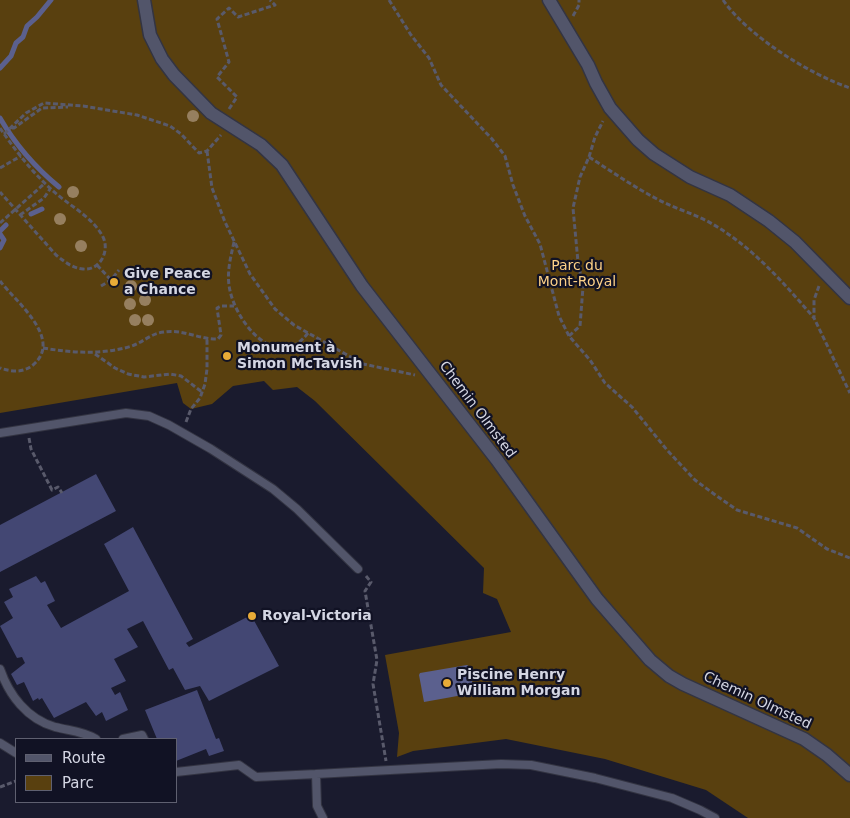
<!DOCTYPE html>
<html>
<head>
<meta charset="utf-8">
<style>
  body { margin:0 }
  #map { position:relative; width:850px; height:818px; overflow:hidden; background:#1a1b2e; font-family:"DejaVu Sans",sans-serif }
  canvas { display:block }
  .legend { position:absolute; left:15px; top:738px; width:162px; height:65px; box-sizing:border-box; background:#111224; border:1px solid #5f6070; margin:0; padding:6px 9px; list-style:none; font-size:15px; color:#d4d6e3 }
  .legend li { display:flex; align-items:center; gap:10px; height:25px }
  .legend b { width:25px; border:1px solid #5f6070 }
</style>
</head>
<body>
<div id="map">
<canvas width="850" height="818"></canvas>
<ul class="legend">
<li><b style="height:6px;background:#52556a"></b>Route</li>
<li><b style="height:14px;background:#59400f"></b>Parc</li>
</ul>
</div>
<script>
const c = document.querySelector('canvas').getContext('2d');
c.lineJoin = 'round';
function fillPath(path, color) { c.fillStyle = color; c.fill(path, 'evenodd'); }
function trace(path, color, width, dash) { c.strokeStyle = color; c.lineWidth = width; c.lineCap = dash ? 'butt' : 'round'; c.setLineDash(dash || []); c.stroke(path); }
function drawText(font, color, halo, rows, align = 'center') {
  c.font = font + ' "DejaVu Sans",sans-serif'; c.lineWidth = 4.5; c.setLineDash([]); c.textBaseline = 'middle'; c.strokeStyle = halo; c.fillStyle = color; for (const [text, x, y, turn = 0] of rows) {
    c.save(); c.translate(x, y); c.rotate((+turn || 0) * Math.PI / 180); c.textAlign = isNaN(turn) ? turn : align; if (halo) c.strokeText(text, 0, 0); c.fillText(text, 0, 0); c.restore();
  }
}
fillPath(new Path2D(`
  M0 0H850V818H748L706 790 605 759 506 739 413 751 397 757 399 733 385 655 511 632 497 599 483 593 484 568 315 401 297 387 273 390 264 381 233 386 212 404 191 409 183 403 177 383 0 413Z`), '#59400f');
fillPath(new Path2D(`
  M467 665 470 667 474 693 424 702 419 675 420 673Z`), '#5b608e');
trace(new Path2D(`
  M0 68 11 56 16 43 23 37 27 26 37 17 51 0
  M0 118C15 144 36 168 59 187
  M31 214 42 209
  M0 231 6 225
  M0 234 4 240 0 248`), '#5b608e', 5);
fillPath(new Path2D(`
  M96 474 116 511 0 572V525Z
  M133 527 193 639 186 643 189 647 251 615 279 666 209 701 200 686 185 690 173 668 169 670 143 621 127 629 138 647 114 659 126 681 111 688 115 695 120 692 128 710 106 721 102 712 96 716 86 702 54 718 42 698 39 700 38 698 33 701 24 682 17 685 11 674 25 663 22 657 17 658 0 626 13 618 4 602 13 597 9 589 36 576 41 583 45 581 55 601 47 605 61 628 129 591 104 544Z
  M197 690 216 739 219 738 224 751 209 756 206 749 176 761V739H157L145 710Z`), '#434773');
const lane = new Path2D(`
  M0 433 126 413 149 416 169 425 211 449 273 489 297 509 358 569
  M0 669C9 695 27 719 55 727 71 731 82 731 96 739
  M123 739 142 735 144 739
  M0 743 16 753
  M176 772 239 765 256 777 316 774 317 806 323 818
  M316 774 501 764 531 765 595 778 672 798 700 810 715 818`);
const street = new Path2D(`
  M144 0 150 35 162 59 174 75 211 113 261 145 282 165 362 286 497 460 597 599 650 660 669 676 683 684 804 739 827 755 850 775
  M549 0 588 65 596 83 610 108 638 140 654 154 690 177 730 195 769 221 795 242 850 298`);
trace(lane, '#333442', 10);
trace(street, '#333442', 15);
trace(new Path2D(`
  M389 0 411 35 429 58 441 85 492 139 505 156 513 185 525 216 540 244 559 316 569 336 590 360 605 383 632 407 667 450 695 480 714 494 737 510 797 528 827 549 850 558
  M723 0C748 36 809 74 850 88
  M573 16 579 5V0
  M229 109 237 97 217 77 229 62 217 19 229 8 238 17 275 5 270 0
  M0 128C15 150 32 172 52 190 68 205 93 217 103 237 110 251 100 271 83 269 72 268 65 262 56 255L0 192
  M12 128H14L42 108 68 107
  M4 134 26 113 44 103 83 106 137 115 170 126 181 134 199 153 207 151 221 135
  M207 151 212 188 225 222 250 274 275 309 294 325 363 364 415 375
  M589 157C614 173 638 190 665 203 678 209 693 214 707 221 750 244 783 282 814 318
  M0 168 21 156
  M20 215 44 198 50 189
  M0 223 45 183
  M234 242C231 256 227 270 229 285 233 319 276 375 308 333
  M97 265 111 280
  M0 281C15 301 64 339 33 365 23 373 12 372 0 368
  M101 286 111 280 119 270
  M819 286 814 300V318L850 393
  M569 336 580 326 583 287 578 262 573 208 580 177 589 157 595 137 603 121
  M43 348C73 353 102 355 132 346 143 342 152 333 164 332 183 329 201 340 218 339L221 335 217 308 221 306H234
  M95 354 115 368 128 374 144 377 170 374 181 376 202 392
  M186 422 191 409 200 398 205 384 207 369V338
  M29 438 31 449 52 490 58 487 62 493
  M366 576 371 582 365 591 377 660 373 684 386 761
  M0 787 16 781`), '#595a6b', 3, [5, 2.5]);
trace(lane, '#52556a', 8);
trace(street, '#52556a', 12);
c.fillStyle = '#967f5f';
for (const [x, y] of [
  [193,116],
  [73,192],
  [60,219],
  [81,246],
  [131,286],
  [145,300],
  [130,304],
  [135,320],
  [148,320]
]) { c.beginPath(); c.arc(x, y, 6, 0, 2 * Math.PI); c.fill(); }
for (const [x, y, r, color] of [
  [114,282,5,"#e8ab37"],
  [227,356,5,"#e8ab37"],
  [252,616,5,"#e8ab37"],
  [447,683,5,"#e8ab37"]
]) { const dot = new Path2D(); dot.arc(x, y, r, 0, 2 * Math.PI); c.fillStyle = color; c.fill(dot); trace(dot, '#111224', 2); }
drawText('14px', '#fcd087', '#111224', [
  ["Parc du",577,266],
  ["Mont-Royal",577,282]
]);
drawText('bold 14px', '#d4d6e3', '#111224', [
  ["Give Peace",124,274],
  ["a Chance",124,290],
  ["Monument à",237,348],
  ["Simon McTavish",237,364],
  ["Royal-Victoria",262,616],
  ["Piscine Henry",457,675],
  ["William Morgan",457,691]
], 'left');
drawText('14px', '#d4d6e3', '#111224', [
  ["Chemin Olmsted",477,410,53],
  ["Chemin Olmsted",757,701,25]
]);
</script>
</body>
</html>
